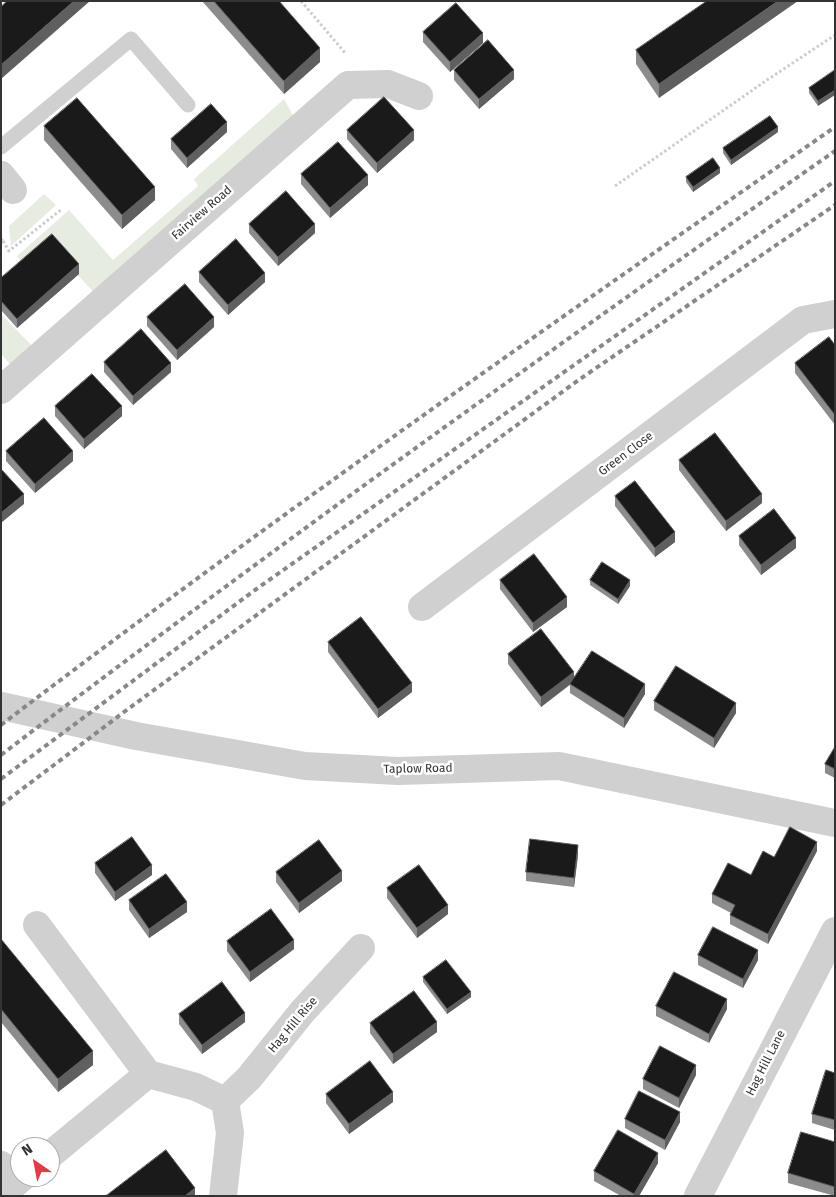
<!DOCTYPE html>
<html>
<head>
<meta charset="utf-8">
<style>
  body { margin:0 }
  #map { position:relative; width:836px; height:1197px; overflow:hidden; background:#fff; font-family:"Fira Sans",sans-serif }
  canvas { display:block }
  .frame { position:absolute; inset:0; border:2px solid #333; pointer-events:none }
  .north { position:absolute; left:10px; top:1137px; width:50px; height:50px; box-sizing:border-box; background:#fff; border:1px solid #adadad; border-radius:50%; rotate:327deg; font-size:14px; font-weight:700; line-height:20px; text-align:center; color:#333 }
  .north::after { content:''; display:block; margin:auto; width:18px; height:22px; background:#e63946; clip-path:polygon(50% 0,100% 100%,50% 72%,0 100%) }
</style>
</head>
<body>
<div id="map">
<canvas width="836" height="1197"></canvas>
<div class="frame"></div>
<div class="north">N</div>
</div>
<script>
const c = document.querySelector('canvas').getContext('2d');
c.lineJoin = 'round';
function fillPath(path, color) { c.fillStyle = color; c.fill(path, 'evenodd'); }
function trace(path, color, width, dash) { c.strokeStyle = color; c.lineWidth = width; c.lineCap = dash ? 'butt' : 'round'; c.setLineDash(dash || []); c.stroke(path); }
function drawText(font, color, halo, rows, align = 'center') {
  c.font = font + ' "Fira Sans",sans-serif'; c.lineWidth = 5; c.setLineDash([]); c.textBaseline = 'middle'; c.strokeStyle = halo; c.fillStyle = color; for (const [text, x, y, turn = 0] of rows) {
    c.save(); c.translate(x, y); c.rotate((+turn || 0) * Math.PI / 180); c.textAlign = isNaN(turn) ? turn : align; if (halo) c.strokeText(text, 0, 0); c.fillText(text, 0, 0); c.restore();
  }
}
fillPath(new Path2D(`
  M284 99 295 119 97 296 51 246 27 268 17 256 69 210 113 260 198 186 194 179Z
  M44 194 56 205 11 246 9 226Z
  M1 314 35 349 16 371 1 354Z`), '#e6ecdf');
trace(new Path2D(`
  M301 1 346 54
  M615 186 767 80 835 35
  M1 239 3 241 1 243
  M3 241 9 251 62 209`), '#cdcdcd', 3, [2.5, 2.5]);
trace(new Path2D(`
  M1 147 131 39 188 105`), '#d0d0d0', 15);
trace(new Path2D(`
  M1 175 13 190
  M1 390 348 85 388 84 419 96
  M422 607 803 320 835 314
  M1 706 136 736 305 766 398 771 559 766 835 823
  M37 925 148 1074 196 1087 225 1101
  M50 1155 148 1074
  M1 1165 16 1183
  M1 1195 23 1177
  M223 1196 230 1133 225 1101 249 1078 302 1012 361 948
  M698 1196 835 931`), '#d0d0d0', 28);
trace(new Path2D(`
  M1 725C273 518 554 322 835 127
  M1 755C274 547 554 347 835 151
  M1 779 255 590 835 181
  M1 805 128 709 580 379 835 205`), '#888', 4, [5, 4]);
fillPath(new Path2D(`
  M202 1H279L320 62 284 94Z
  M707 1 659 98 636 64V50Z
  M423 32 483 43 450 72 423 42Z
  M454 70 514 79 479 109 454 80Z
  M835 70 818 106 809 93V88Z
  M44 126 155 200 122 229 44 140Z
  M347 130 414 140 377 173 347 139Z
  M227 132 187 168 171 149V139Z
  M778 132 731 165 723 153V148Z
  M720 173 693 192 686 182V177Z
  M301 174 368 185 330 218 301 184Z
  M249 224 315 233 278 266 249 233Z
  M199 272 265 282 228 315 199 282Z
  M79 274 17 328 1 310V278Z
  M147 317 214 327 177 360 147 326Z
  M835 345V425L795 373V363Z
  M104 362 171 372 133 405 104 372Z
  M55 406 122 416 84 449 55 416Z
  M6 451 73 461 35 493 6 461Z
  M679 460 762 503 726 531 679 470Z
  M615 496 675 542 655 557 615 506Z
  M739 536 796 548 761 575 739 545Z
  M500 580 567 607 533 632 500 589Z
  M590 580 630 586 618 604 590 585Z
  M328 642 412 692 378 718 328 652Z
  M508 654 574 677 645 694 624 728 570 693V685L541 707 508 664Z
  M654 701 736 713 714 748 654 710Z
  M835 747V778L825 773V764Z
  M817 851 768 944 730 924V915L731 913 712 903V894L751 875 774 857Z
  M578 855 574 887 526 881V872Z
  M95 863 152 875 115 901 95 873Z
  M276 872 342 881 299 913 276 882Z
  M387 888 448 914 417 938 387 898Z
  M129 900 187 912 149 938 129 910Z
  M1 939 93 1065 58 1092 1 1022Z
  M227 941 294 949 250 982 227 951Z
  M698 955 758 960 743 988 698 965Z
  M423 977 471 997 447 1014 423 982Z
  M656 1006 727 1009 709 1043 656 1016Z
  M179 1014 245 1022 202 1054 179 1024Z
  M370 1023 437 1032 393 1064 370 1033Z
  M835 1073V1130L812 1123V1114Z
  M696 1075 679 1108 643 1089V1079Z
  M326 1094 393 1102 349 1134 326 1103Z
  M625 1119 680 1122 665 1150 625 1128Z
  M835 1142V1196L788 1183V1173Z
  M658 1163 639 1196H621L594 1181V1171Z`), '#8c8c8c');
fillPath(new Path2D(`
  M74 1H90L1 79V65Z
  M778 1H798L659 98V84Z
  M483 33V43L450 72V62Z
  M320 48V62L284 94V81Z
  M514 70V79L479 109V99Z
  M835 90V95L818 106V101Z
  M227 122V132L187 168V158Z
  M778 127V132L731 165V160Z
  M414 130V140L377 173V163Z
  M720 168V173L693 192V187Z
  M368 175V185L330 218V208Z
  M155 187V200L122 229V215Z
  M315 224V233L278 266V257Z
  M79 264V274L17 328V319Z
  M265 273V282L228 315V305Z
  M214 317V327L177 360V350Z
  M171 363V372L133 405V396Z
  M122 406V416L84 449V439Z
  M73 451V461L35 493V484Z
  M24 494V504L1 523V513Z
  M762 494V503L726 531V521Z
  M675 532V542L655 557V548Z
  M796 538V548L761 575V565Z
  M630 580V586L618 604V599Z
  M567 597V607L533 632V623Z
  M574 672V681L541 707V697Z
  M412 683V692L378 718V709Z
  M645 684V694L624 728V718Z
  M736 703V713L714 748V738Z
  M817 842V851L768 944V934Z
  M578 845V855L574 887V878Z
  M152 865V875L115 901V892Z
  M342 871V881L299 913V903Z
  M187 902V912L149 938V929Z
  M448 905V914L417 938V928Z
  M294 940V949L250 982V972Z
  M758 950V960L743 988V979Z
  M471 992V997L447 1014V1009Z
  M727 999V1009L709 1043V1034Z
  M245 1013V1022L202 1054V1045Z
  M437 1022V1032L393 1064V1054Z
  M93 1051V1065L58 1092V1079Z
  M696 1065V1075L679 1108V1098Z
  M393 1092V1102L349 1134V1124Z
  M680 1112V1122L665 1150V1140Z
  M658 1153V1163L639 1196H634V1194Z
  M195 1188V1196H185Z`), '#5f5f5f');
const building = new Path2D(`
  M7 1H74L1 65V7Z
  M214 1H279L320 48 284 81Z
  M707 1H778L659 84 636 50Z
  M456 3 483 33 450 62 423 32Z
  M488 40 514 70 479 99 454 70Z
  M835 70V90L818 101 809 88Z
  M384 97 414 130 377 163 347 130Z
  M77 98 155 187 122 215 44 126Z
  M211 104 227 122 187 158 171 139Z
  M770 116 778 127 731 160 723 148Z
  M338 142 368 175 330 208 301 174Z
  M713 158 720 168 693 187 686 177Z
  M286 191 315 224 278 257 249 224Z
  M52 234 79 264 17 319 1 301V278Z
  M236 239 265 273 228 305 199 272Z
  M185 284 214 317 177 350 147 317Z
  M141 329 171 363 133 396 104 362Z
  M829 337 835 345V415L795 363Z
  M92 374 122 406 84 439 55 406Z
  M44 418 73 451 35 484 6 451Z
  M715 433 762 494 726 521 679 460Z
  M1 469 24 494 1 513Z
  M635 481 675 532 655 548 615 496Z
  M774 509 796 538 761 565 739 536Z
  M534 554 567 597 533 623 500 580Z
  M602 562 630 580 618 599 590 580Z
  M361 617 412 683 378 709 328 642Z
  M541 629 574 672 541 697 508 654Z
  M592 651 645 684 624 718 570 684Z
  M676 666 736 703 714 738 654 701Z
  M835 747V769L825 764Z
  M790 827 817 842 768 934 730 915 735 905 712 894 728 863 751 875 763 851 774 857Z
  M132 837 152 865 115 892 95 863Z
  M530 839 578 845 574 878 526 872Z
  M319 840 342 871 299 903 276 872Z
  M419 865 448 905 417 928 387 888Z
  M166 874 187 902 149 929 129 900Z
  M271 909 294 940 250 972 227 941Z
  M713 927 758 950 743 979 698 955Z
  M1 939 93 1051 58 1079 1 1009Z
  M446 960 471 992 447 1009 423 977Z
  M674 972 727 999 709 1034 656 1006Z
  M222 982 245 1013 202 1045 179 1014Z
  M414 991 437 1022 393 1054 370 1023Z
  M660 1046 696 1065 679 1098 643 1079Z
  M370 1061 393 1092 349 1124 326 1094Z
  M826 1070 835 1073V1120L812 1114Z
  M639 1091 680 1112 665 1140 625 1119Z
  M618 1130 658 1153 634 1194 594 1171Z
  M801 1132 835 1142V1187L788 1173Z
  M166 1150 195 1188 185 1196H106Z`);
fillPath(building, '#1a1a1a');
trace(building, '#5f5f5f', 1);
drawText('12px', '#333', '#fff', [
  ["Fairview Road",202,213,-41],
  ["Green Close",626,454,-37],
  ["Taplow Road",418,769,-1],
  ["Hag Hill Rise",293,1025,-50],
  ["Hag Hill Lane",766,1063,-63]
]);
</script>
</body>
</html>
